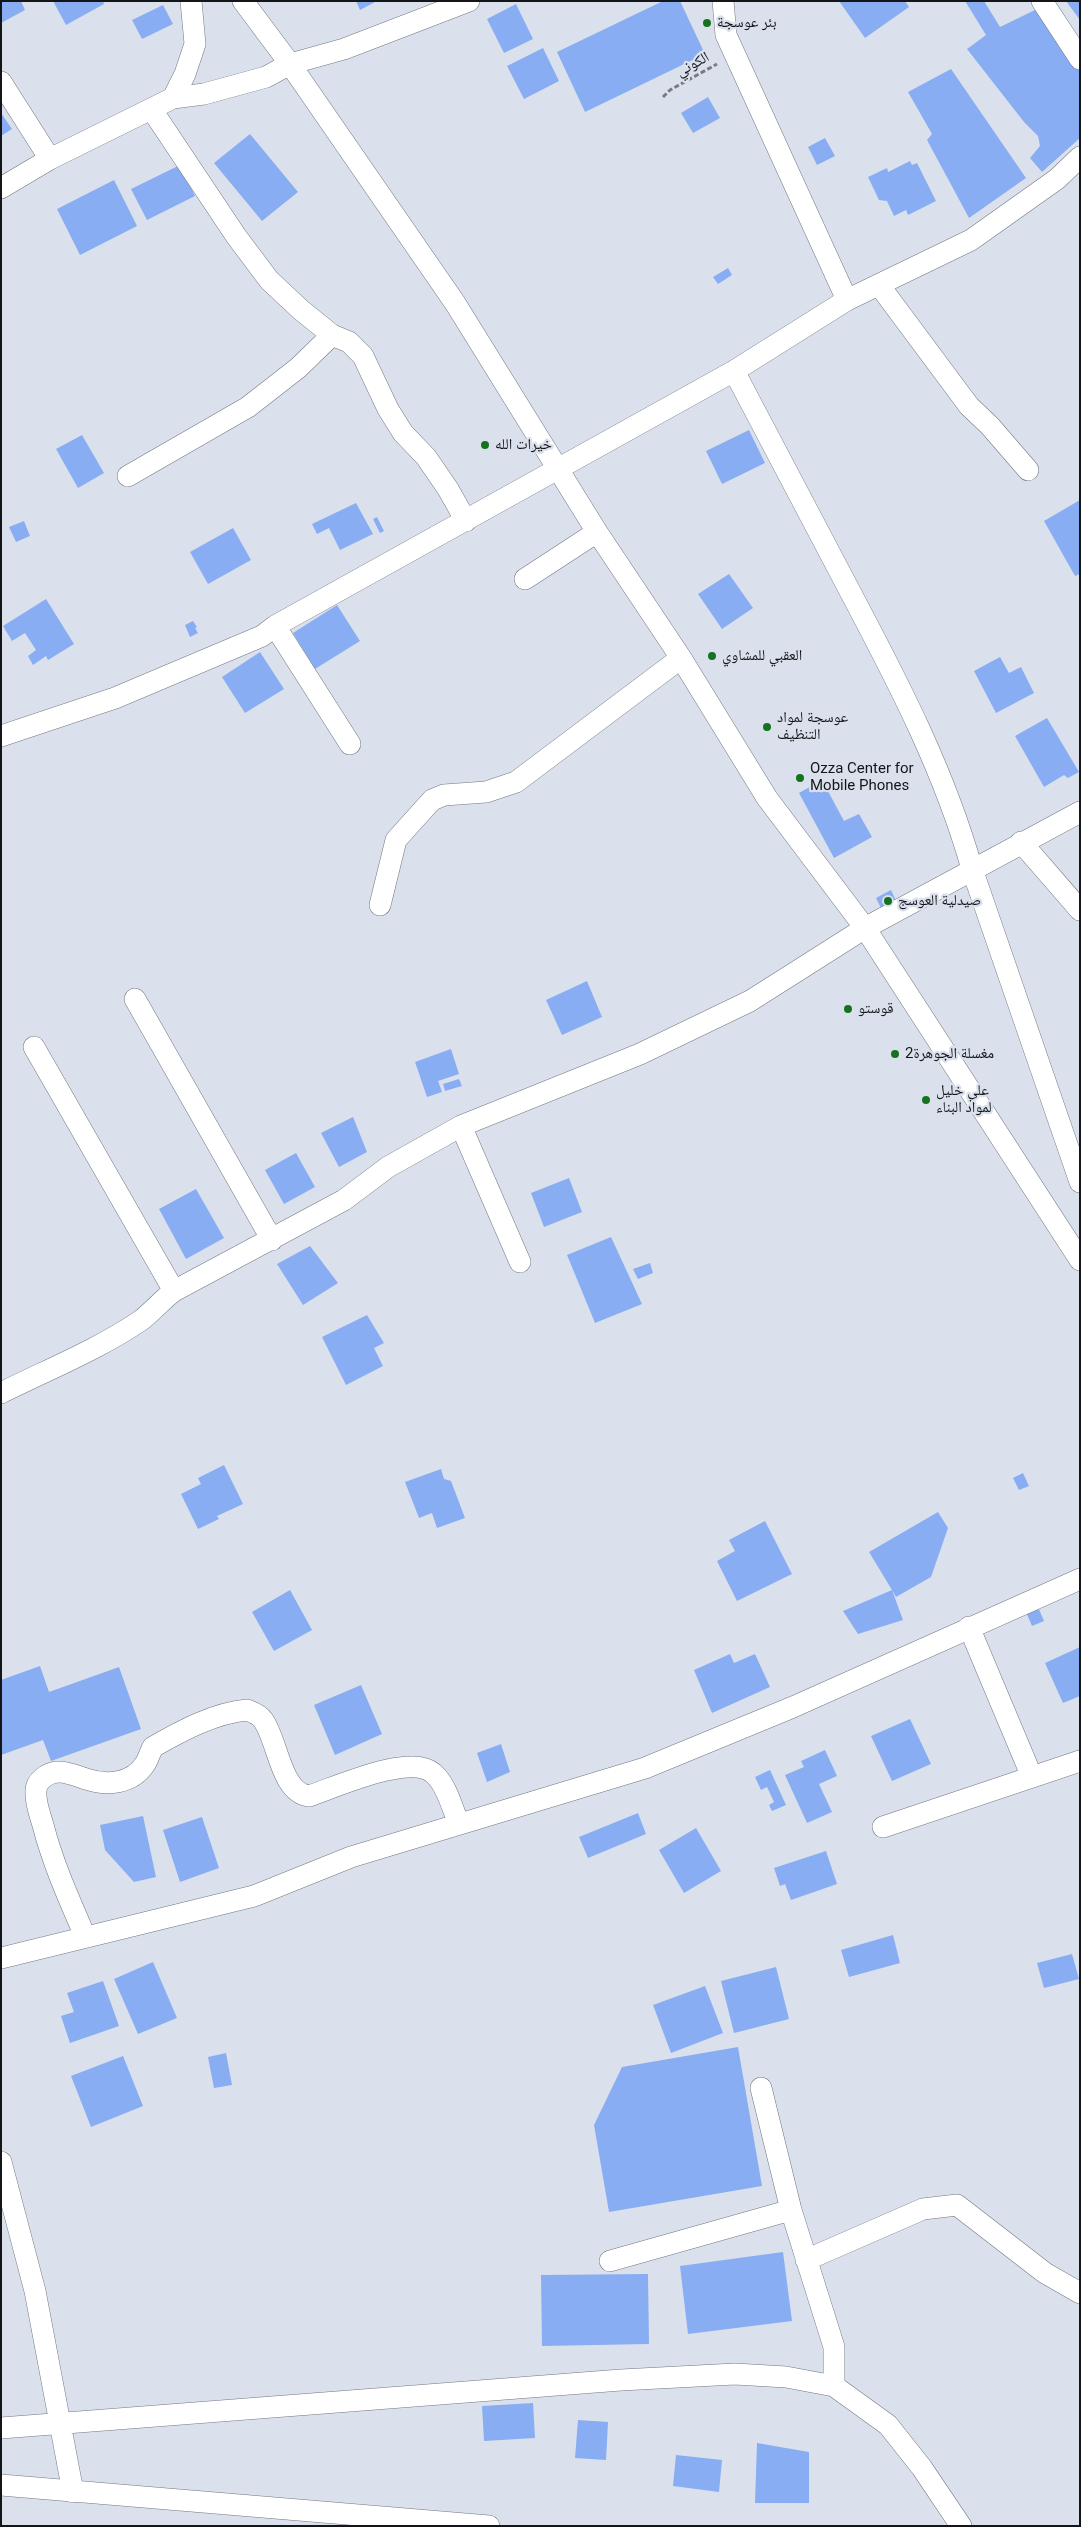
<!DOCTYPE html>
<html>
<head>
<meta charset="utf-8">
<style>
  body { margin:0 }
  #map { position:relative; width:1081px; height:2527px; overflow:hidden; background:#dbe1ec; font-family:Roboto,sans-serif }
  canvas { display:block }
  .frame { position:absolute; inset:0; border:2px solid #131519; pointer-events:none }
</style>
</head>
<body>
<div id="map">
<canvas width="1081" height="2527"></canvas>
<div class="frame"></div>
</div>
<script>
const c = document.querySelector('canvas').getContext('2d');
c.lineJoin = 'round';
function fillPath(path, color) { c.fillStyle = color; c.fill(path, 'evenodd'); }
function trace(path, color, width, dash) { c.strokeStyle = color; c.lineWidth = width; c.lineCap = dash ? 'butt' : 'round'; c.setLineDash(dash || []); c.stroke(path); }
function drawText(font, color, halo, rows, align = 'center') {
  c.font = font + ' Roboto,"Noto Naskh Arabic",sans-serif'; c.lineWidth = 4.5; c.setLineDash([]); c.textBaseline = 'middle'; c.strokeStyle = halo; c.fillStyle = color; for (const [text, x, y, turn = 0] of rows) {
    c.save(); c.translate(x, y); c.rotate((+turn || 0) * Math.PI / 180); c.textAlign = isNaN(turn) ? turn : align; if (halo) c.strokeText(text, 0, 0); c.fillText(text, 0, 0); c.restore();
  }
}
fillPath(new Path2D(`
  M1 1H21L25 10 1 23Z
  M53 1H103L104 4 66 25Z
  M356 1H377L360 10Z
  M663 1H680L705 54 585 112 557 52Z
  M839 1H905L909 7 865 38Z
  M965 1H984L1000 27 1037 9 1080 68V138L1042 172 1030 158 1040 146 1038 136 1024 122 967 49 986 35Z
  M1066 1H1080V20Z
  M516 4 533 39 504 53 487 19Z
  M163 5 173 24 142 39 132 20Z
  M543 48 559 81 524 99 507 66Z
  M951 69 1026 178 969 218 927 140 932 134 908 92Z
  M708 97 720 118 693 133 681 113Z
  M1 113 12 129 1 136Z
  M250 134 298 192 262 221 214 163Z
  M825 138 835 156 817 165 808 147Z
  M910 161 912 165 917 163 936 201 908 215 906 210 894 216 887 201 879 200 868 177 887 168 888 172Z
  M180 165 195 196 147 220 131 189Z
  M114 180 137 226 80 255 57 209Z
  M728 268 732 275 718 284 713 277Z
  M749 430 765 463 722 484 706 451Z
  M82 435 104 473 78 488 56 449Z
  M1080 500V574L1075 576 1044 521Z
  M356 503 373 534 340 550 329 528 317 534 312 524Z
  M377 517 384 531 380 533 373 519Z
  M24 521 30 536 16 542 9 527Z
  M233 528 251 560 208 584 190 552Z
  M729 574 753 608 722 629 698 594Z
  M46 599 74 644 48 660 46 656 33 665 28 656 36 650 25 633 12 641 3 626Z
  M337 605 360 641 315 669 293 633Z
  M193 621 197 627 195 628 198 633 190 637 185 625Z
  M260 652 284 689 245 713 222 677Z
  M1000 657 1009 673 1021 667 1034 693 996 713 974 671Z
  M1047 718 1079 772 1068 778 1064 775 1044 787 1015 736Z
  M822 780 844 821 859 814 872 837 834 858 799 793Z
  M891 890 898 905 883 912 876 898Z
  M587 981 602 1017 562 1035 546 1000Z
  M451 1049 459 1074 438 1081 442 1092 427 1097 415 1062Z
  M459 1079 462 1086 445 1091 443 1084Z
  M353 1117 367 1152 339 1167 321 1133Z
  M296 1153 315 1187 284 1204 265 1170Z
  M569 1178 582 1212 544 1227 531 1193Z
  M196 1189 224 1238 186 1259 159 1209Z
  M611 1237 642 1304 595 1323 567 1255Z
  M310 1246 338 1283 303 1305 277 1264Z
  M650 1263 653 1273 638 1279 633 1269Z
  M367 1315 384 1343 374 1348 383 1366 346 1385 322 1337Z
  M224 1465 243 1504 217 1516 219 1519 198 1529 181 1494 201 1484 198 1478Z
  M441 1469 444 1479 451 1481 465 1518 437 1528 432 1513 419 1518 405 1482Z
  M1023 1473 1029 1486 1019 1490 1013 1478Z
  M938 1512 948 1528 931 1577 896 1597 892 1590 903 1620 858 1634 843 1611 892 1590 869 1552Z
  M765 1521 792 1574 737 1601 717 1561 735 1551 729 1540Z
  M290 1590 312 1630 274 1651 252 1612Z
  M1038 1607 1044 1621 1032 1626 1026 1612Z
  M1080 1647V1696L1063 1703 1045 1663Z
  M730 1654 734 1663 755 1654 770 1687 712 1713 694 1670Z
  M40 1666 49 1692 119 1667 141 1729 51 1761 43 1740 1 1755V1680Z
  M361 1685 382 1734 335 1755 314 1705Z
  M910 1719 931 1764 892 1781 871 1736Z
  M501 1744 510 1772 487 1782 477 1753Z
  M825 1750 837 1776 819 1784 832 1812 807 1823 785 1775 804 1767 801 1761Z
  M770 1770 786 1805 772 1811 769 1805 774 1802 767 1787 761 1790 755 1777Z
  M638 1813 646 1834 588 1858 579 1837Z
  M143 1816 156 1877 134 1882 105 1850 100 1825Z
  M202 1817 219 1868 180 1882 163 1830Z
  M696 1828 721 1871 684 1893 659 1850Z
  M826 1851 837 1884 791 1900 785 1884 780 1886 774 1868Z
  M893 1935 900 1963 849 1977 841 1950Z
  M1072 1954 1079 1979 1044 1988 1037 1963Z
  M153 1962 177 2018 138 2034 114 1979Z
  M776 1967 789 2019 734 2033 721 1981Z
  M103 1981 119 2026 70 2043 61 2016 74 2012 67 1993Z
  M705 1986 723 2033 671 2053 653 2005Z
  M738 2047 762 2186 609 2212 594 2125 622 2067Z
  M226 2053 232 2085 214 2088 208 2057Z
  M123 2056 143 2106 91 2127 71 2076Z
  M783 2252 792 2321 688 2334 680 2266Z
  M648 2274 649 2344 542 2346 541 2275Z
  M533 2403 535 2438 484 2441 482 2406Z
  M578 2420 608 2422 606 2460 575 2458Z
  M757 2443 809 2452V2503H755Z
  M676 2455 722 2460 719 2492 673 2486Z`), '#88adf2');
const minor = new Path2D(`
  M243 1 290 64 455 303 597 532 681 658 767 798 865 928 1080 1260
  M723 1 726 35 847 300
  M1042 1 1080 59
  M1 82 50 159
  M173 98 185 74 195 44 191 1
  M152 110 236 236 269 280 301 310 332 335 349 342 363 356 388 409 403 433 426 457 448 489 466 521
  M1 188 50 159 173 98 204 94 266 77 290 64 344 49 469 1
  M879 285 969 406 990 426 1028 470
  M734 371C774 447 814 523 854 599 900 686 945 773 972 869L1080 1182
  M128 476 248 407 298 368 332 335
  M525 579 597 532
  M275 626 350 744
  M1 736 115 698 262 636 275 626 734 371 847 300 971 240 1057 179 1080 157
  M1021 842 1080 910
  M380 905 396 840 432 800 444 795 486 792 516 782 681 658
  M135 999 272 1240
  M34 1047 174 1291
  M461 1126 520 1262
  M1 1393C47 1370 97 1350 140 1321 150 1314 163 1299 174 1291L344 1200 388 1167 461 1126 640 1054 750 1001 865 928 1080 812
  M969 1627 1032 1777
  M883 1827 1080 1761
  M85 1936C69 1899 53 1864 43 1825 40 1815 35 1802 36 1791 36 1781 47 1773 57 1772 66 1771 77 1776 86 1779 107 1786 132 1784 145 1764 148 1760 150 1752 153 1747 181 1731 214 1713 247 1710 252 1712 259 1714 263 1720 278 1740 280 1792 309 1796 336 1787 411 1753 433 1773 447 1785 452 1808 459 1824
  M1 1958 254 1896 351 1857 645 1768 793 1707 1080 1579
  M761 2088 791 2210 834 2347V2386
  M1 2162 35 2291 73 2492
  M806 2260 923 2209 957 2205 1045 2273 1080 2293
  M610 2261 791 2210
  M1 2428 621 2380 735 2374 786 2377 834 2386 888 2425 922 2468 961 2526
  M1 2485 489 2526`);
trace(minor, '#717780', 22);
trace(new Path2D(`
  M663 97 670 90 717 64`), '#777b83', 3, [5, 2.5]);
trace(minor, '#fff', 21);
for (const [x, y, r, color] of [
  [707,23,5,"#16721f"],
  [485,445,5,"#16721f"],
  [712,656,5,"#16721f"],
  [767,727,5,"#16721f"],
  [800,778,5,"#16721f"],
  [888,901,5,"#16721f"],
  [848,1009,5,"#16721f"],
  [895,1054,5,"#16721f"],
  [926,1100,5,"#16721f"]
]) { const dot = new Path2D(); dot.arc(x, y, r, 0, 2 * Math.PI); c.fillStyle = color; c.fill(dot); trace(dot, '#dbe1ec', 2); }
drawText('15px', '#131519', '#dbe1ec', [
  ["بئر عوسجة",717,23],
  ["خيرات الله",495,445],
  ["العقبي للمشاوي",722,656],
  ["عوسجة لمواد",777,718],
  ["التنظيف",777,735],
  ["Ozza Center for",810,769],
  ["Mobile Phones",810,786],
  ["صيدلية العوسج",898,901],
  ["قوستو",858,1009],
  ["مغسلة الجوهرة2",905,1054],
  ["علي خليل",936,1091],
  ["لمواد البناء",936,1108]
], 'left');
drawText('15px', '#131519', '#dbe1ec', [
  ["الكوني",693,65,-29]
]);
</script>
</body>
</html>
